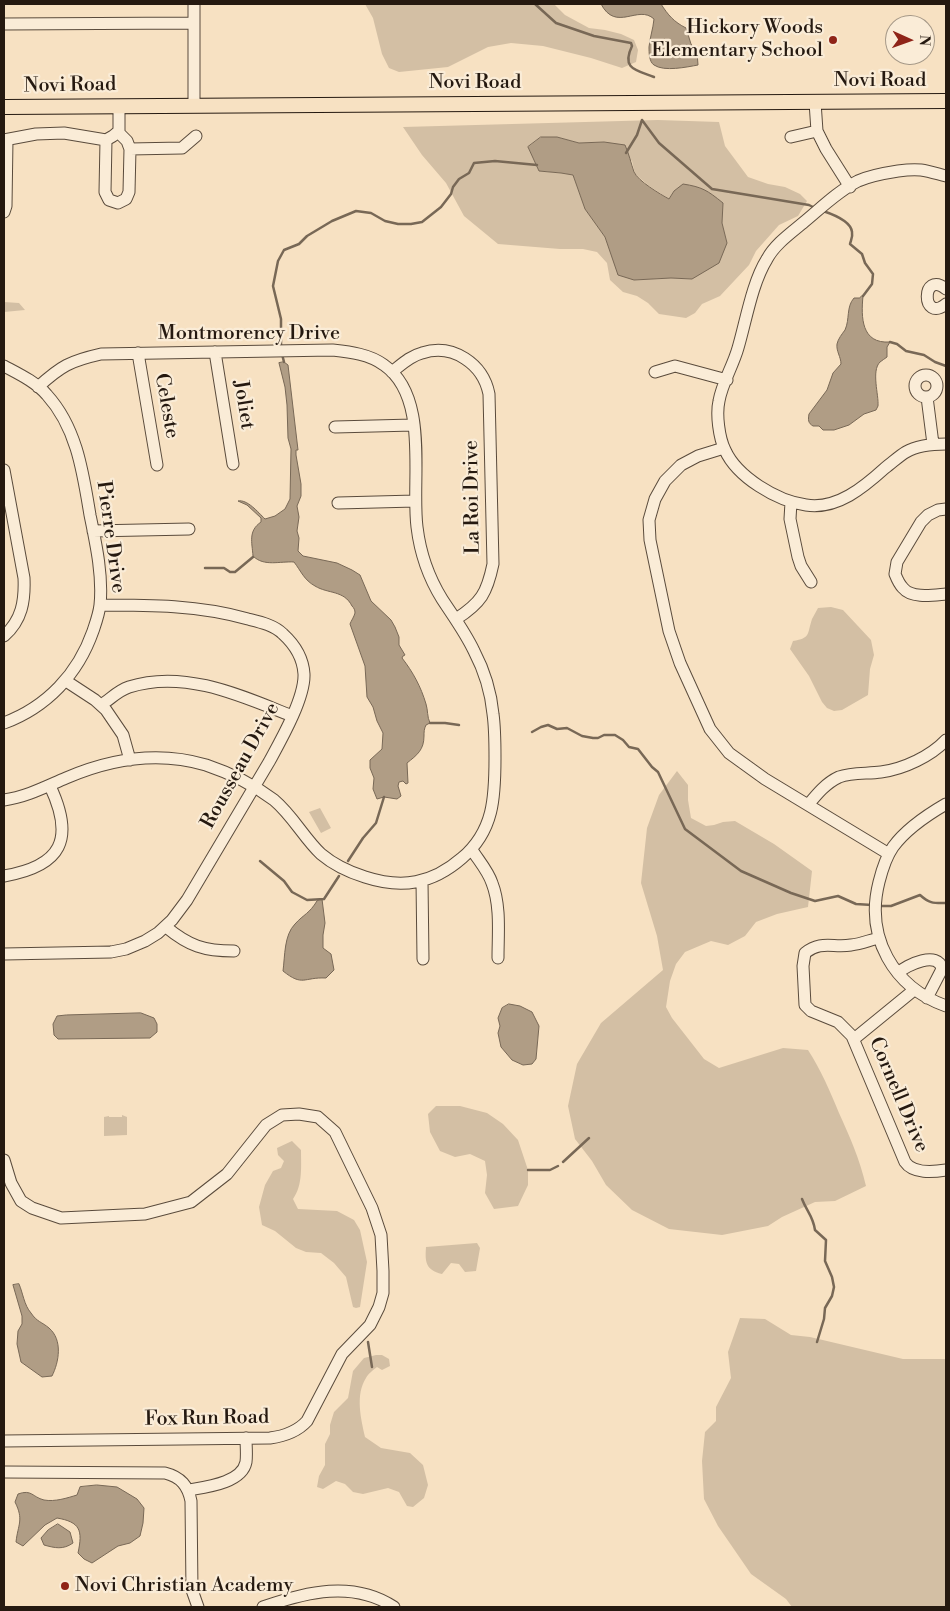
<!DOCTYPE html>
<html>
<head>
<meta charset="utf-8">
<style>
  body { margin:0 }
  #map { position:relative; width:950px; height:1611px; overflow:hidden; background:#f7e1c2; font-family:"Libre Bodoni",serif }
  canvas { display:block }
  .frame { position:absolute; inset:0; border:5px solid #251910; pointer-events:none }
  .north { position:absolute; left:885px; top:15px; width:50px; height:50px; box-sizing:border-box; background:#faecd7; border:1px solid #a59887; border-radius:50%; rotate:92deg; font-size:14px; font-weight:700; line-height:20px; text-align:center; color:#251910 }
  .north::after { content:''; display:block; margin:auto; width:18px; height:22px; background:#8f2418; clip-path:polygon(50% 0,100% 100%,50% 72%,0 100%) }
</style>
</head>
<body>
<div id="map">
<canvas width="950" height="1611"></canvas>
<div class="frame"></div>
<div class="north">N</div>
</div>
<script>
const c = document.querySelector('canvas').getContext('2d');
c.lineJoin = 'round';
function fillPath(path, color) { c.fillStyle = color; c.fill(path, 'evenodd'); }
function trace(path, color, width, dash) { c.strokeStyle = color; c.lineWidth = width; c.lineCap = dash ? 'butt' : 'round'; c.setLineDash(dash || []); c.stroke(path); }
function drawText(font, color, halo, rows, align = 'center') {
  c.font = font + ' "Libre Bodoni",serif'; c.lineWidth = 4.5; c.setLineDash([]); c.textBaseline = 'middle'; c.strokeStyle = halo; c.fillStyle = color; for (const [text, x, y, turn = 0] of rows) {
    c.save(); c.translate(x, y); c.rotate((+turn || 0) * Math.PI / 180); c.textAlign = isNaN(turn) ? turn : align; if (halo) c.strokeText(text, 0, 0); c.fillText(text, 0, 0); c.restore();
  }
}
fillPath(new Path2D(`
  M365 4H554L565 15 589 28 605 30 621 34 634 40 638 50 636 62 622 68 591 58 543 46 511 43 488 47 448 67 399 72 389 68 382 54 373 18Z
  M658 120 719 122 725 146 748 177 768 184 785 187 800 194 807 201 798 216 779 225 756 251 749 265 720 296 702 304 695 313 686 318 659 314 648 303 637 296 623 292 610 280 607 263 597 252 583 249H560L498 244 464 216 446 183 422 155 403 127ZM541 137H557L579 143 604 142 632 161 635 174 649 186 669 199 674 191 723 203 722 223 727 243 692 279 671 278 634 280 612 254 605 237 585 209 573 175 561 173 539 171 528 147Z
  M4 302 19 303 25 310 4 312Z
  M831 607 843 610 871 640 874 655 870 669 868 695 842 710 834 711 827 708 822 702 809 676 790 649 793 641C811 638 807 634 812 619 814 615 816 612 818 608Z
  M677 771 688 785V800L691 818 706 826 714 825 723 822 735 821 774 844 812 871 808 907 777 914 756 922 745 936 728 945 711 941 685 952 676 964 670 981 666 1007 672 1018 704 1059 719 1068 783 1048 808 1050C821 1070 830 1091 839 1113 850 1137 860 1160 866 1186L835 1201 815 1202 782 1217 768 1226 722 1235 669 1229 632 1210 606 1185 592 1161 575 1139 568 1106 577 1064 601 1023 663 970 657 936 641 883 647 828 659 795Z
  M320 808 331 828 321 833 309 812Z
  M436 1106H460L487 1113 503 1124 518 1140 528 1170V1185L518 1206 494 1209 485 1193 487 1175 485 1161 470 1154 455 1157 440 1151 430 1132 428 1114Z
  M122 1115 127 1117V1135L104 1136V1117L109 1116V1117H122Z
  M292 1141 301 1150C301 1166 303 1185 293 1199L298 1209 337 1211 354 1220 360 1230 367 1262 360 1307 356 1308 353 1307 346 1277 334 1263 321 1253 306 1252 296 1248 275 1231 262 1225 259 1207 265 1185 273 1171 281 1168 284 1161 278 1155 277 1148Z
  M477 1243 480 1248 476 1271 465 1272 459 1264 451 1263 442 1274C425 1270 425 1261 426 1247Z
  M740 1318 765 1319 791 1335 810 1337 903 1359H946V1607H792L786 1599 751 1574 718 1526 704 1499 702 1461 705 1432 716 1421V1407L731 1378 728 1352Z
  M376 1355H382L389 1359 390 1366 382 1370 377 1367C373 1370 368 1374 366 1378 355 1395 361 1419 365 1437L381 1448 410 1453 423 1465 428 1485 424 1498 413 1507 407 1506 399 1492 388 1488 363 1494 353 1492 345 1484 336 1481 323 1489 317 1487 319 1476 325 1465V1444L330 1434V1425L334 1412 348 1398 353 1371 364 1358Z`), '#d3bfa4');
const water = new Path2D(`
  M601 4H661C668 15 674 22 686 28L691 44 697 52 698 65C687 67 664 72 654 65 649 62 649 52 649 47 650 37 653 29 654 19 638 4 616 33 601 4Z
  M541 137H557L579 143 604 142 625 145C629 154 631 163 634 172 638 181 660 194 669 199L674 191 683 184C702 187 707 190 723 203L722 223 727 243 719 263 692 279 671 278 634 280 618 275 605 237 585 209 573 175 561 173 539 171 528 147Z
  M862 296H863C861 317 861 344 890 342L887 347V357C885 359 882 360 880 362 871 371 879 395 878 406L876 410 864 414 849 425 834 430H823L819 426H813C808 423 808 420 809 414L827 390 833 373 841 364C841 357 836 351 837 344 838 339 842 334 845 330 850 319 846 307 854 298H859Z
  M284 362 288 365 298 450H296V455L301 484V496L297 506 299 517 297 531 299 538 298 551 303 556 337 563 352 570 360 575 371 601 391 620 395 627 399 637V645L405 655 403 656 402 658C413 672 421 687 426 704 428 710 427 717 430 723L426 725C424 729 424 732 424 736 424 750 417 755 407 763L408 783 406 784 403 781 399 782 398 786 401 796 397 799 384 797 377 799 373 789 374 778 370 768V760L382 749 383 733 377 721 373 707 367 697 365 666 350 624C351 621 354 617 355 613 355 610 354 608 352 606 344 590 328 594 315 586 304 580 301 571 294 562 280 561 264 567 253 556 252 542 248 531 261 522V518L247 505 238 501C247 499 258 512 265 519L275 516 285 509 290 499 291 449 288 438 287 405 285 387 279 363Z
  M322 899 325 923 323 935V948L331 954 334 970 326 978C303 977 303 987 283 971 285 956 284 935 295 924 304 914 309 914 317 901Z
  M509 1004 520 1006 532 1012 539 1026 536 1059 532 1064 523 1065 512 1060 501 1047 498 1033 500 1026 498 1018 502 1008Z
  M141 1013 154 1018 157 1024V1032L150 1038 58 1039 54 1035 53 1024 57 1016 66 1015Z
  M19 1284C23 1293 24 1305 31 1313 37 1322 42 1322 49 1328 63 1340 59 1362 52 1376L42 1377 21 1362 17 1344 18 1331 22 1324V1316L13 1285Z
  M97 1485 117 1487 137 1499 144 1508 143 1523 140 1536 130 1543 118 1546 92 1563 84 1559 78 1553C83 1530 80 1522 57 1518L45 1525 23 1546 16 1542C18 1524 24 1520 15 1502L18 1494C32 1489 32 1497 44 1500 55 1502 67 1498 77 1495L80 1487Z
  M58 1524 70 1532 73 1543C63 1550 55 1548 44 1545L41 1538 48 1530Z`);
fillPath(water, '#b09d85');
trace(water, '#786856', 1);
trace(new Path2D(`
  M535 4 556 23 594 36 631 43 632 46C621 69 636 70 654 77
  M642 120 659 143 712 189 809 205 815 208
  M626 153 637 135 642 120
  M823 211C832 214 851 221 852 232 853 237 851 240 850 244L862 254 865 263 873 274 872 284 863 296
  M890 342 897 344 906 351 924 355 935 362 946 366
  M281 348V319L273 286 278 261 284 250 299 244 307 236 332 221 356 211 371 213 385 221 398 224H411L422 222 441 207 451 194 453 187 459 179 469 173 474 163 495 161 537 165
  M282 354 284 362
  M205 568H224L230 572H235L253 557
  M430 723H445L459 725
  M532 732 541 727 548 725 557 729 567 728 582 736 593 738H598L604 735H615L623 740 629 747 638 749 652 767 658 772 685 829 741 871 791 893 815 901 838 896 856 904 872 905
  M260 861 284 881 292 892 307 900 324 899 339 876
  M348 861 363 838 376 823 384 797
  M880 906H891L920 895C930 904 934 903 946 903
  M563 1162 589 1138
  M528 1170H550L558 1166
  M802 1199C807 1212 813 1216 815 1230L826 1240 825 1261 832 1277 834 1287 832 1296 825 1308 824 1319 817 1342
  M368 1342 372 1367`), '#786856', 2.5);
const minor = new Path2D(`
  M4 24 194 23
  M815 102 817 131 826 149 850 187
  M194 105V4
  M791 137 817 131
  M4 140 36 134 64 133 106 140 113 136 119 131V106
  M106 140 105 192 109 200 118 203 126 199 129 192 130 149 127 141 118 132
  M130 149 182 148 196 136
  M946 176C938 174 929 171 921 170 913 169 905 170 898 171 885 173 871 175 858 181 838 191 821 208 804 222 791 233 775 244 767 259 752 283 746 321 738 348 733 366 722 383 719 401 716 414 719 438 725 450 737 477 777 501 806 505 837 510 864 487 885 468 892 463 899 456 906 452 918 445 933 444 946 444
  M4 212 6 206 7 140
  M946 289C921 269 921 324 946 304
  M215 352 233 464
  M138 353 157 465
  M4 366C19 374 36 382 47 395 77 428 83 473 90 515 96 544 103 576 100 605 99 614 96 622 93 631 78 674 47 707 4 723
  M392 372C401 365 410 356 422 353 453 343 483 364 489 394L493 564C487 593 481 603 456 619
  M655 372 675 366 727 380
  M915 386a11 11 0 1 1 22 0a11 11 0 1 1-22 0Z
  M927 397 933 444
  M335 427 413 425
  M724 448 698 456 681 465 665 481 655 499 649 520 650 540 669 631 680 663 710 729 729 753 765 779 889 854
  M4 470 24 578C25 601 22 620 4 636
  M791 502 790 519 798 557 801 566 811 582
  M338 503 415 501
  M946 509 938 510 928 515 921 522 897 562 895 574C897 579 900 585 903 588 912 599 934 595 946 594
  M93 531 189 529
  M66 681 95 700 106 710 123 735 130 760
  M101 705C111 699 117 691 129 687 184 669 242 696 292 716
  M4 800C26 797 45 787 66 778 110 759 159 751 206 765 230 773 254 785 274 800 293 816 304 838 321 854 334 865 349 872 365 877 402 889 432 884 462 858 494 831 495 797 495 758 495 743 495 728 493 714 491 693 484 670 474 651 465 632 453 616 442 599 429 578 420 552 417 527 411 479 430 397 384 365 369 354 350 352 332 350L101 354C70 361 61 366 38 387
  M946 804C927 815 906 829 893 847 886 857 882 870 879 882 865 937 893 987 946 1006
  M808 805C817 794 826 783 839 777 852 772 868 774 881 772 904 769 931 756 946 740
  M472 850C479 861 488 871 492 883 501 906 498 934 498 958
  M4 876C62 866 75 839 50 786
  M422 881 423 959
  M166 927C189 946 204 951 234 951
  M879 938C870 940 861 944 851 945 833 948 821 940 805 953L803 966 805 1005 811 1011 838 1022 852 1036 905 1162C913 1174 933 1172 946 1170
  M4 954 111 952 126 949 145 941 158 933 172 920 187 900 269 762C281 740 305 698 304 674 303 658 294 644 283 634 274 625 260 622 248 619 199 605 150 605 100 605
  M898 973C906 965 939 950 942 969L927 998
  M854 1039 914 990
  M4 1160 11 1183 21 1201 32 1208 61 1218 145 1214 191 1202 227 1174 266 1125 282 1115 299 1114 318 1117 335 1132 372 1208 381 1235 383 1271V1293L379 1307 370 1325 342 1354 307 1421C297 1432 285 1436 270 1438L4 1441
  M4 1472 165 1473C181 1477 188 1486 191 1501L192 1590 198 1607
  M189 1490C206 1487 242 1483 246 1462 247 1454 246 1446 246 1438
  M263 1607C306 1592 353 1580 394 1607`);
const major = new Path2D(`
  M4 107 946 101`);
trace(minor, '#5a4b3c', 13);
trace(major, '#251910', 16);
trace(minor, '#faecd7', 11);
trace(major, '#f7e1c2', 14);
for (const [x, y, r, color] of [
  [833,40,5,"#8f2418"],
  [65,1586,5,"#8f2418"]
]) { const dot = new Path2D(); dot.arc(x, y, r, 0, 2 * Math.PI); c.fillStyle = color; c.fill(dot); trace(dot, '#faecd7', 2); }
drawText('20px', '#251910', '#faecd7', [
  ["Hickory Woods",823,28],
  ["Elementary School",823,51],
  ["Novi Christian Academy",75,1586,"left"]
], 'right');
drawText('20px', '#251910', '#faecd7', [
  ["Novi Road",880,81],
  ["Novi Road",475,83],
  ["Novi Road",70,86,-1],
  ["Montmorency Drive",249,334],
  ["Joliet",243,405,81],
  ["Celeste",166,406,80],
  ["La Roi Drive",473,497,-91],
  ["Pierre Drive",110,537,82],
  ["Rousseau Drive",241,766,-61],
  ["Cornell Drive",898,1095,67],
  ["Fox Run Road",207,1419,-1]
]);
</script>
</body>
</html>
